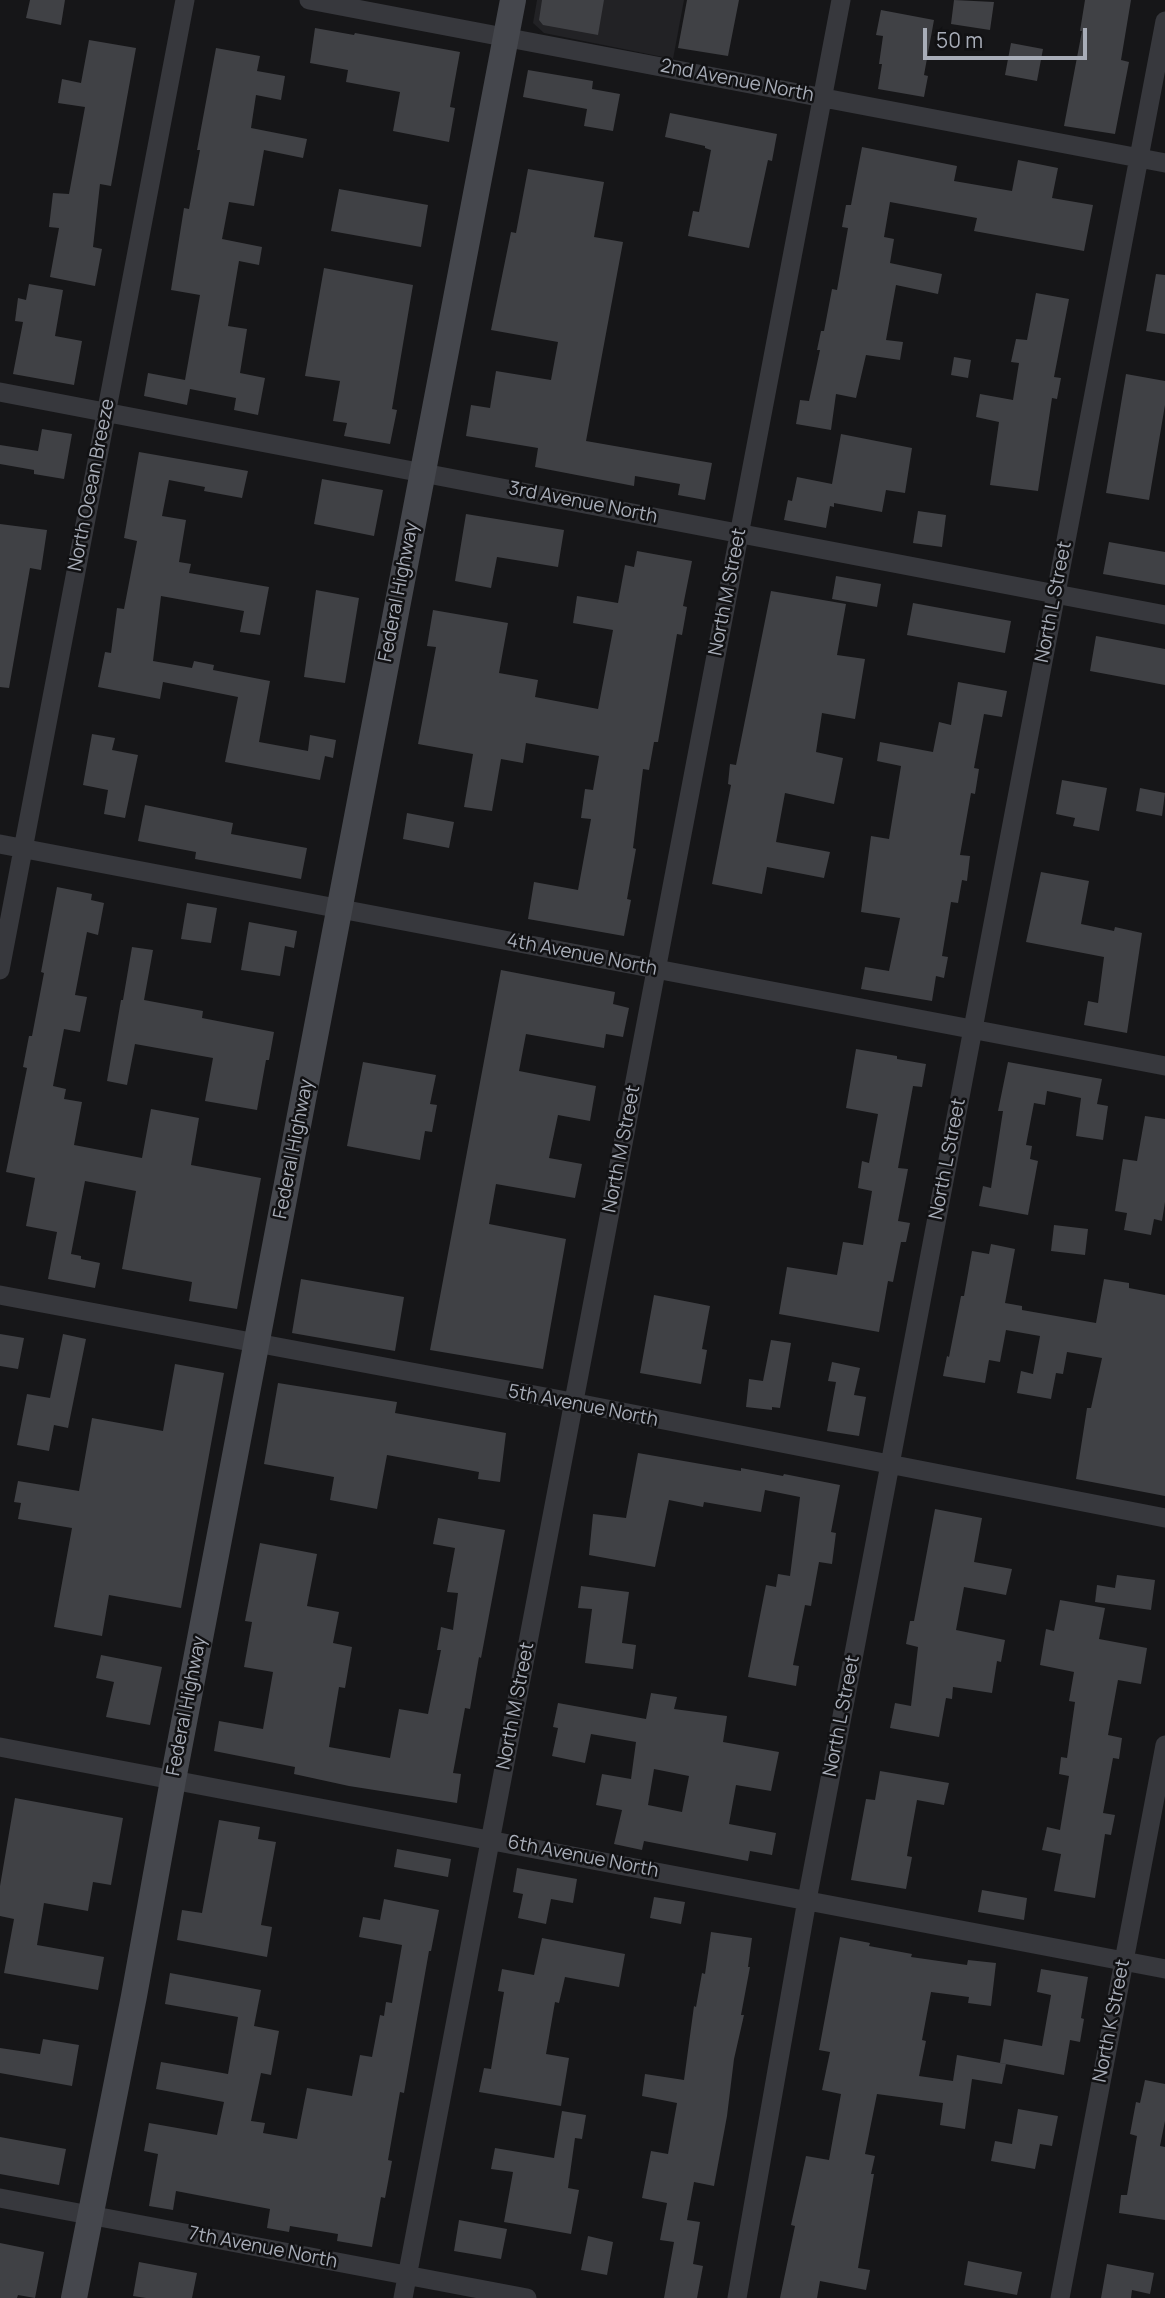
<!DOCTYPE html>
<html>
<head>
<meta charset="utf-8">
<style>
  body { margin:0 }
  #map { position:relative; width:1165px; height:2298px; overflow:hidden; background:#161618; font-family:Manrope,sans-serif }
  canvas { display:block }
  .scale { position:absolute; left:923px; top:28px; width:164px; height:32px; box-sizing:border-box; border:4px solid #a8adb8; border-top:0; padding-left:9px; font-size:21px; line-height:24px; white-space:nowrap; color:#a8adb8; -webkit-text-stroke:5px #111113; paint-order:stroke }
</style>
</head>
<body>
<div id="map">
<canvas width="1165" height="2298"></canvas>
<div class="scale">50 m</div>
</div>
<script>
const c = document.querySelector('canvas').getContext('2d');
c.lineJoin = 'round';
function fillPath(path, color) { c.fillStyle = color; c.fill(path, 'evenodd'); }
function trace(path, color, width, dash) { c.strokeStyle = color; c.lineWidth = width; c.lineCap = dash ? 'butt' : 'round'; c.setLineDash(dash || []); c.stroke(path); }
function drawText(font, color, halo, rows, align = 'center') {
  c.font = font + ' Manrope,sans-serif'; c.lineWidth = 5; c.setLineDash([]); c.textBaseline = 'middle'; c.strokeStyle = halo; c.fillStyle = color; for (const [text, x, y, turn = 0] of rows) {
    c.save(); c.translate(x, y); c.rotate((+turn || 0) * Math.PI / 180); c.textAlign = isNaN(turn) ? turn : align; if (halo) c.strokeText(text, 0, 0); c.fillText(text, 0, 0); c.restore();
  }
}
fillPath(new Path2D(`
  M537 0H684L673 59 544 33 533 23Z`), '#222225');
fillPath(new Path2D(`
  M30 0H65L61 25 26 18Z
  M542 0H604L598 35 543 25 539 20Z
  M687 0H739L728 56 678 48Z
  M954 0 994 2 990 30 951 24Z
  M1085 0H1131L1121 60 1129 62 1115 134 1064 126 1082 31H1080Z
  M881 10 934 20 924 75 928 76 924 97 878 89 882 64H879L883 36 876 35Z
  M315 28 354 35 355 33 460 52 450 107 455 108 449 142 393 131 400 92 346 82 348 70 310 63Z
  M89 40 136 48 111 186 100 184 93 247 102 249 95 286 50 277 59 228 49 227 53 193 69 194 85 107 58 103 62 79 81 83Z
  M1011 43 1043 49 1037 81 1005 75Z
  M216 48 260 56 257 71 285 76 281 100 256 95 251 128 307 139 303 158 264 150 254 206 229 202 222 239 262 247 259 265 239 261 228 326 247 329 240 373 265 378 258 415 234 410 236 398 190 389 187 405 144 396 148 373 185 380 200 295 171 290 184 208 189 209 200 150H197Z
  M528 70 593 81 592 89 620 94 613 131 584 126 587 109 523 97Z
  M670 113 777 134 772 161 768 160 749 248 688 236 693 211 699 212 711 150 705 148V146L665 137Z
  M862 147 957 166 954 181 1012 191 1018 160 1058 168 1052 198 1093 205 1084 251 974 231 977 218 890 202 884 237 894 239 890 263 942 274 938 294 896 285 886 340 903 342 900 360 866 355 856 398 836 394 831 430 796 424 800 400 809 401 820 350H817L821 331H824L832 289 837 290 848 228 842 227 846 205H851Z
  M528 169 604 182 594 237 623 242 586 441 712 463 705 500 678 495 680 484 635 476 634 486 535 467 538 448 466 436 471 405 490 408 496 371 551 380 558 342 491 330 511 232 516 233Z
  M339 189 428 205 421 247 331 231Z
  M324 268 413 285 392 409 397 410 390 444 344 436 347 423 333 421 340 381 305 376Z
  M1156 274 1165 275V334L1146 331Z
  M29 284 63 290 55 336 82 341 74 385 13 374 23 322 15 321 18 298 26 300Z
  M1036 293 1069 299 1054 377 1061 378 1057 399 1052 398 1038 491 990 485 999 422 976 417 980 394 1013 400 1019 363 1011 362 1016 339 1027 340Z
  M954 357 971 360 968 378 951 375Z
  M1126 374 1165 381V405L1149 500 1106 493Z
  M42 429 72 434 64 479 34 474V470L0 464V445L38 451Z
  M841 434 912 448 905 493 886 490 882 512 834 503V507L830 506 826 528 784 520 788 500 792 501 797 477 832 484Z
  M139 452 248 471 242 498 204 491 205 487 169 480 162 516 186 520 179 562 191 564 189 573 269 587 260 635 240 632 244 611 161 596 153 661 192 668 194 661 214 665 213 670 270 681 259 742 308 751 310 735 336 740 333 758 325 756 320 780 225 762 238 697 163 682 160 699 98 687 105 652 111 653 117 608 124 609 137 541 124 538Z
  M322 479 383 490 374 536 314 524Z
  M918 511 946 515 942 547 913 543Z
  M466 514 564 530 558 567 497 557 491 588 455 581Z
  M0 524 47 530 41 570 30 568 9 688 0 687Z
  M1109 542 1165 552V585L1103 574Z
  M637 551 692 561 683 606 687 607 682 635 677 634 658 742H654L649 770 643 769 633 848 636 849 627 899 631 900 624 936 528 919 534 882 578 890 591 819 581 818 585 789 593 790 599 756 526 743 523 763 501 759 492 811 464 807 473 754 418 744 436 647 427 646 433 610 508 623 499 673 538 680 535 697 598 709 613 630 573 623 577 596 618 603 625 565 634 567Z
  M836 576 881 584 877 607 832 599Z
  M316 590 359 598 345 683 304 677Z
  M771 591 846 604 837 655 865 659 855 719 822 713 816 752 843 758 834 804 785 793 776 842 830 852 824 878 767 867 762 894 712 884 731 785 728 784 730 764 736 765Z
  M913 603 1011 621 1005 653 907 635Z
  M1096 636 1165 649V685L1090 671Z
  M958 682 1007 691 1002 717 984 714 974 768 979 769 975 794 971 793 960 855 970 856 967 881 962 880 958 903 951 902 942 956 948 957 944 978 936 976 932 1001 861 989 865 967 889 971 900 918 861 912 871 836 889 839 901 766 877 761 880 742 933 752 939 722 951 725Z
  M92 734 115 738 112 750 138 755 125 818 104 814 108 790 83 785Z
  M1062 780 1107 788 1099 831 1073 826 1075 818 1056 814Z
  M1140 788 1165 793 1162 816 1136 811Z
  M145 805 233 823 231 834 307 848 301 879 195 859 196 852 138 841Z
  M407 813 454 822 449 848 403 839Z
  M1041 872 1089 881 1081 924 1114 931 1115 927 1142 933 1127 1033 1084 1025 1088 1001 1098 1003 1104 957 1026 942Z
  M57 887 92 894 91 900 104 903 98 935 87 932 75 995 87 997 80 1032 64 1029 53 1086 66 1089 64 1099 82 1102 74 1145 142 1158 151 1109 199 1118 191 1165 261 1178 237 1309 189 1301 192 1282 122 1269 136 1191 85 1181 71 1254 81 1256V1259L100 1263 95 1288 48 1279 57 1232 26 1226 35 1178 6 1172 27 1068 23 1067 29 1036H32L44 973 41 972Z
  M187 903 217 908 211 943 181 939Z
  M249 922 297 931 294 948 285 946 280 976 241 970Z
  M132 947 153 950 144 1000 203 1011 202 1018 274 1032 269 1060H266L257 1110 205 1101 213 1058 135 1044 127 1085 107 1081 121 1000H123Z
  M501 970 615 992 613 1004 629 1008 623 1037 606 1034 604 1048 526 1034 519 1071 596 1086 590 1121 558 1115 549 1158 582 1164 575 1198 496 1184 489 1224 566 1239 543 1369 430 1350Z
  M856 1049 897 1056V1059L926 1064 922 1087 913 1086 898 1168 908 1169 898 1221 910 1223 906 1242H901L893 1282 888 1281 879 1332 779 1314 787 1267 837 1275 843 1242 863 1245 872 1191 858 1188 862 1161 869 1163 878 1114 846 1108Z
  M363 1062 436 1075 430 1104 437 1105 432 1132 425 1131 420 1160 347 1146Z
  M1008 1062 1102 1079 1097 1104 1108 1106 1103 1140 1076 1136 1081 1098 1047 1091 1045 1105 1034 1103 1026 1145 1032 1146 1030 1159 1038 1161 1028 1215 979 1206 983 1186 991 1188 1003 1111H998Z
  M1145 1116 1165 1119V1202L1162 1221 1154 1219 1151 1235 1124 1230 1127 1213 1115 1211 1123 1159 1137 1161Z
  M1054 1225 1088 1229 1085 1255 1051 1251Z
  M991 1244 1015 1249 1005 1303 1022 1306V1310L1096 1323 1104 1279 1129 1283V1288L1165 1295V1496L1076 1479 1087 1408H1091L1102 1358 1067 1352 1063 1374 1056 1373 1051 1399 1017 1393 1021 1371 1033 1374 1040 1336 1006 1330 1000 1362 989 1360 985 1383 943 1376 947 1356 949 1357 961 1296H964L972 1251 989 1254Z
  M301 1279 404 1297 395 1351 292 1333Z
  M654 1295 710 1306 702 1349 707 1350 701 1384 640 1373Z
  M0 1334 24 1338 18 1369 0 1366Z
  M63 1334 86 1339 68 1428 54 1425 49 1451 17 1445 27 1394 50 1398Z
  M771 1340 791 1343 780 1408 772 1407V1410L746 1407 749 1379 763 1381Z
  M832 1362 860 1368 854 1395 866 1397 859 1436 827 1431 836 1382 828 1381Z
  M175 1364 224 1373 181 1608 109 1595 102 1636 54 1627 72 1528 18 1519 21 1503 14 1502 18 1481 79 1491 92 1418 163 1431Z
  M278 1383 397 1402 395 1413 506 1433 500 1482 478 1479 479 1472 387 1455 377 1509 330 1500 334 1477 264 1464Z
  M638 1453 741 1471V1468L783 1476 784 1474 840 1485 831 1532 836 1533 832 1564 819 1562 811 1606 805 1605 793 1665 799 1666 796 1686 748 1677 766 1585 776 1587 778 1574 790 1576 800 1497 765 1490 761 1512 704 1502 703 1507 669 1500 655 1567 589 1555 593 1514 626 1518Z
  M935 1509 982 1518 974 1562 1012 1569 1006 1595 964 1587 956 1630 1005 1640 1001 1662 997 1661 992 1693 953 1687 952 1699 946 1698 939 1737 890 1728 895 1703 911 1706 918 1647 906 1644 910 1621H914Z
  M438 1518 505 1530 481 1658 479 1657 470 1709 465 1708 453 1773 461 1774 457 1803 349 1786 294 1774 295 1767 214 1751 219 1721 263 1729 273 1672 244 1667 252 1622 245 1621 260 1543 317 1554 307 1606 339 1612 333 1643 352 1647 345 1688 339 1687 329 1747 390 1758 399 1709 428 1714 441 1650H437L441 1627 453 1630 458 1593 447 1592 455 1548 433 1544Z
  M1117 1575 1155 1580 1151 1610 1095 1602 1097 1585 1115 1588Z
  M581 1586 629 1592 622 1643 636 1645 633 1669 585 1663 592 1609 578 1608Z
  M1060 1600 1105 1608 1099 1639 1147 1648 1141 1684 1118 1680 1108 1735 1122 1738 1119 1759 1113 1758 1103 1813 1115 1815 1111 1835 1105 1834 1095 1898 1054 1891 1061 1854 1042 1850 1047 1827 1060 1830 1069 1776 1059 1774 1061 1757 1067 1758 1075 1702 1069 1701 1074 1672 1040 1665 1046 1629 1054 1631Z
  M101 1655 162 1667 150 1725 106 1717 114 1682 96 1678Z
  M651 1693 677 1697 674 1709 727 1716 723 1742 779 1752 771 1791 736 1785 729 1824 776 1833 772 1855 750 1851 748 1861 644 1841 642 1850 614 1844 622 1810 596 1805 602 1774 631 1779 636 1742 591 1734 585 1763 552 1756 558 1728 553 1727 558 1703 646 1719ZM654 1769 689 1776 682 1812 648 1805Z
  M880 1771 949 1783 944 1805 917 1800 907 1856 912 1857 906 1889 851 1880 866 1799 875 1800Z
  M15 1798 123 1818 111 1885 93 1882 88 1911 44 1903 37 1945 104 1957 98 1990 4 1973 14 1919 0 1916V1886Z
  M219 1820 260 1827 258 1839 276 1842 261 1925 272 1927 267 1957 177 1940 182 1910 202 1913Z
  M397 1849 451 1859 448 1877 394 1867Z
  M517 1868 577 1879 573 1903 551 1899 546 1924 518 1918 523 1894 513 1892Z
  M982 1890 1027 1898 1024 1920 978 1912Z
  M654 1897 685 1902 681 1924 650 1918Z
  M384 1899 439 1910 431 1951H429L404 2093 400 2092 388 2160 392 2161 385 2198 381 2197 372 2247 337 2241 338 2234 290 2226 289 2232 267 2228 270 2209 176 2191 173 2210 149 2206 158 2154 144 2151 149 2123 217 2135 224 2102 156 2089 161 2062 228 2074 238 2017 165 2004 170 1973 261 1990 254 2026 279 2031 271 2075 261 2073 251 2121 265 2123 263 2133 297 2139 307 2088 352 2096 360 2055 372 2057 380 2015 384 2016 386 2002 392 2003 402 1945 359 1937 363 1917 380 1920Z
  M711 1932 752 1938 748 1967H750L741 2015H744L734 2059 727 2116 714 2186 694 2182 687 2220 700 2222 693 2264 703 2266 697 2298H664L674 2242 660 2240 667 2203 642 2198 651 2151 668 2154 677 2103 642 2096 645 2074 684 2080 694 2006 696 2007 702 1973 705 1974Z
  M840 1937 870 1943 869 1946 912 1954 911 1957 967 1965 968 1960 996 1963 991 2006 968 2003 969 1997 931 1992 922 2040 926 2041 919 2076 953 2081 957 2055 1006 2064 1002 2084 972 2079 965 2129 940 2125 943 2103 877 2094 865 2154 875 2156 871 2174H874L858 2268 870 2270 866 2290 820 2281 817 2298H780L795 2226 791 2225 806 2156 829 2160 841 2094 822 2090 830 2052 819 2050Z
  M542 1938 625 1954 619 1987 565 1977 559 2003 555 2002 546 2054 569 2058 561 2106 479 2092 484 2068 491 2069 504 1992 498 1991 502 1969 534 1975Z
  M1041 1969 1088 1977 1081 2018 1084 2019 1080 2042 1070 2040 1064 2075 1000 2063 1004 2039 1042 2046 1051 1995 1037 1992Z
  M43 2039 79 2045 72 2086 0 2073V2048L40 2054Z
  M1145 2080 1165 2084V2121L1160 2146 1165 2147V2220L1119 2213 1121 2195H1127L1137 2136 1130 2134 1136 2102 1140 2103Z
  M1018 2109 1058 2116 1052 2146 1040 2144 1035 2169 991 2161 995 2141 1012 2144Z
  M562 2111 586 2115 582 2139 575 2138 568 2188 579 2190 571 2234 504 2222 513 2172 491 2169 495 2148 554 2158Z
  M0 2137 66 2149 59 2185 0 2174Z
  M459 2220 507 2229 501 2259 454 2251Z
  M588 2236 613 2242 607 2275 581 2270Z
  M0 2243 44 2252 35 2298 18 2295 17 2298H0Z
  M968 2261 1022 2272 1017 2295 964 2285Z
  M139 2262 197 2273 192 2298H146L133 2296Z
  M1107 2264 1154 2273 1150 2294 1132 2290 1131 2298H1101Z`), '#404145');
trace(new Path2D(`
  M309 0 1165 163
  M0 392 1165 615
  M0 844 1165 1066
  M0 970 185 0
  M0 1295 556 1399 1165 1518
  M0 1747 1165 1969
  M0 2198 527 2298
  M403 2298 841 0
  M737 2298 807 1900 1165 21
  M1060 2298 1165 1745`), '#37383d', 19);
trace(new Path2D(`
  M74 2298 134 1996 173 1780 513 0`), '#45474d', 26);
drawText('19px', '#a8adb8', '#111113', [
  ["2nd Avenue North",737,81,11],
  ["North Ocean Breeze",92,485,-79],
  ["3rd Avenue North",583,503,11],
  ["Federal Highway",399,592,-79],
  ["North M Street",728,592,-79],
  ["North L Street",1054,602,-79],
  ["4th Avenue North",582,955,11],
  ["Federal Highway",294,1149,-79],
  ["North M Street",622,1149,-79],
  ["North L Street",948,1159,-79],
  ["5th Avenue North",583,1406,11],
  ["Federal Highway",187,1706,-79],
  ["North M Street",516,1706,-79],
  ["North L Street",842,1716,-79],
  ["6th Avenue North",583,1857,11],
  ["North K Street",1112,2021,-79],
  ["7th Avenue North",263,2248,11]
]);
</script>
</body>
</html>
